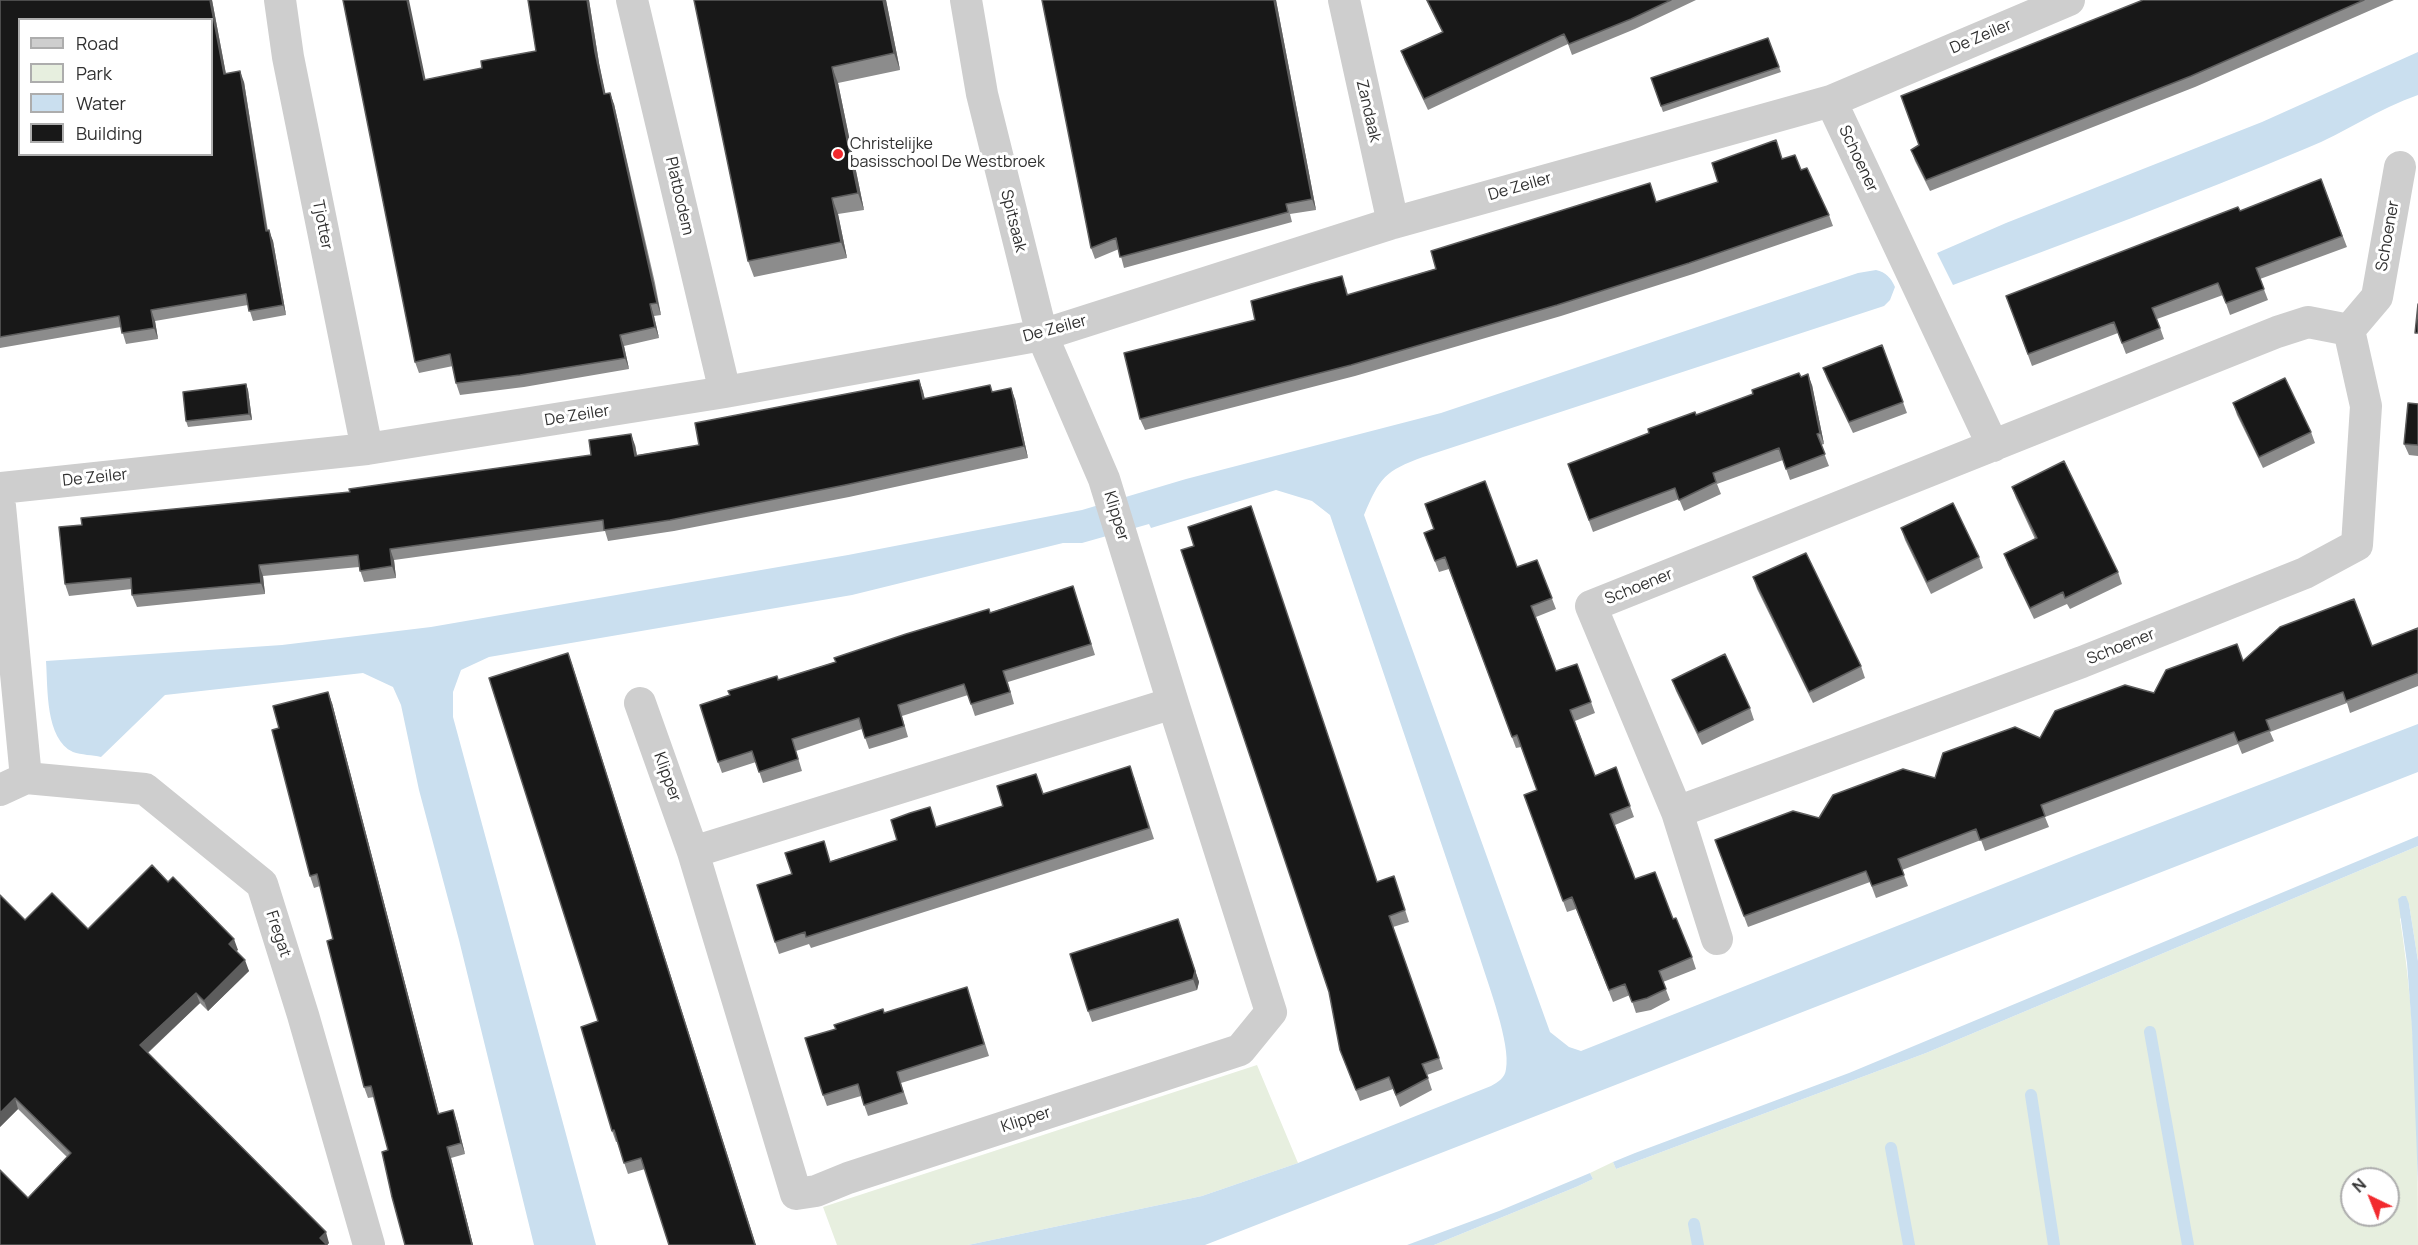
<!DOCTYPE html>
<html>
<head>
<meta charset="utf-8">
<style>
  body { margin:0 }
  #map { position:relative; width:2418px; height:1245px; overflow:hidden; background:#fff; font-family:Manrope,sans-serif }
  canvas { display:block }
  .legend { position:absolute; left:18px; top:18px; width:195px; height:138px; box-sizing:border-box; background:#fff; border:2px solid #adadad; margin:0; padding:8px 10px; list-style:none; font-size:18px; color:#313131 }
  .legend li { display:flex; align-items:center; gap:12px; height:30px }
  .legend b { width:30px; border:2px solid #adadad }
  .north { position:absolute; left:2340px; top:1167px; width:60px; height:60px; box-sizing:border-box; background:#fff; border:2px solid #adadad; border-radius:50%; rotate:317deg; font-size:16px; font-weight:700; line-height:24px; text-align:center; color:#313131 }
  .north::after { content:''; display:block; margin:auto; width:21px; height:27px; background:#f22a2e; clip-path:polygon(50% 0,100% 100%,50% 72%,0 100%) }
</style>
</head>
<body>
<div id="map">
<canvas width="2418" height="1245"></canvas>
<ul class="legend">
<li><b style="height:8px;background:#cecece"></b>Road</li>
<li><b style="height:16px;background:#e7efdf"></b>Park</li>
<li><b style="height:16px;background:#cadfef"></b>Water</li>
<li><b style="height:16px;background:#181818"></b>Building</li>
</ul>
<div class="north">N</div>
</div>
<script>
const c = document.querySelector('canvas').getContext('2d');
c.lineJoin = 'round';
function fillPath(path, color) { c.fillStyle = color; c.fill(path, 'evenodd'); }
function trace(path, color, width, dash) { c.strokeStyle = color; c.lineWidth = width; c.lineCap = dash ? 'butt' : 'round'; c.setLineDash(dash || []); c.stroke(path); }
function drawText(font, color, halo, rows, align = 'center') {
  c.font = font + ' Manrope,sans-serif'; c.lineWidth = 6; c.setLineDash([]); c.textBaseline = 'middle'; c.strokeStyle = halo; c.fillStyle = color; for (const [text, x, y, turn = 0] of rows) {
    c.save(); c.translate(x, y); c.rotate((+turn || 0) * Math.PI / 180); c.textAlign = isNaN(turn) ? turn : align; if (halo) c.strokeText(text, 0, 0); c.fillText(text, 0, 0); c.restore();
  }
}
fillPath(new Path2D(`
  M2418 846V961L2409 904 2400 919C2417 1026 2418 1137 2418 1245H1434L1576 1187 1593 1179 1590 1173 1613 1162 1616 1169 1926 1053ZM2352 1179H2388V1215H2352Z
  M1257 1065 1298 1163 1202 1196 968 1245H837L823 1207Z`), '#e7efdf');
fillPath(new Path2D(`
  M2418 52V95C2379 108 2345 133 2307 148 2190 197 2071 241 1953 285L1937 253 2006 223 2262 122Z
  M1876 270C1886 272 1891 278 1895 287L1890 300 1884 306 1423 457C1385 471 1380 477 1364 515L1550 1032 1569 1047 1581 1051 2079 854 2418 724V772L1205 1245H968L1202 1196 1298 1163 1491 1086C1498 1082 1505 1078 1506 1069 1511 1044 1488 984 1480 958L1330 515 1312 501 1276 490 1151 528 1149 524 1082 543H1063L852 595 489 657 461 670 453 692V717L596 1245H534L459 940 419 790 401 705 393 687 363 673 165 695 101 757C93 755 81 755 73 752 45 739 48 688 46 661L282 645 431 627 848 555 1082 510 1186 479 1441 413 1858 273Z
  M2418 836V846L1926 1053 1616 1169 1613 1162 1635 1153 1849 1073Z
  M2402 896H2406L2409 904 2418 961V1184L2412 1029 2407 963 2398 899Z
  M1590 1173 1593 1179 1576 1187 1434 1245H1407L1499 1211Z`), '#cadfef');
trace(new Path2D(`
  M2150 1032 2188 1245
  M2031 1095 2054 1245
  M1891 1148 1909 1245
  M1694 1224 1698 1245`), '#cadfef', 12);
trace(new Path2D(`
  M280 0 288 57 367 449
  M632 0 725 392
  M966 0 982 94 1042 335 1104 479 1173 703
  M1344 0 1393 223
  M1831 101 1993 446
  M0 488 367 449 725 392 1042 335 1393 223 1831 101 2069 0
  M0 506 26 778
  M640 703 693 852 796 1194 816 1191 848 1178 1240 1050 1271 1012 1173 703 693 852
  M0 790 26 778 145 789 262 884 303 1015 369 1245
  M1677 812 2082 662 2305 573 2357 545 2366 406 2349 330
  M1717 939 1677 812 1591 606 2277 332 2308 322 2349 330 2377 297 2400 167`), '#cecece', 32);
fillPath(new Path2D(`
  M0 0H212L226 74 244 82 268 231 273 241 286 315 253 321 248 305 155 321 158 339 126 344 121 327 0 348Z
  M528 0H589L599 63 605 94 614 104 655 283 661 315 654 316 659 338 624 346 629 369 524 387 460 395 456 383 453 366 419 373 415 362 426 80 482 68 536 51Z
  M694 0H886L900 70 838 83 864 210 838 214 847 258 754 277 748 261Z
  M1276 0 1316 210 1290 214 1292 222 1124 268 1119 249 1095 259 1091 248Z
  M1426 0H1696L1635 29 1572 55 1568 44 1428 110 1405 62 1401 51 1442 32Z
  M2143 0H2394L2195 87 1930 191 1915 161 1911 150 1919 145Z
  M1768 38 1781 72 1663 112 1651 78Z
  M1801 170 1829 215 1833 226 1693 274 1561 316 1355 376 1145 430 1140 419 1255 320 1346 287 1348 295 1657 202 1718 182Z
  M2321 179 2347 247 2260 279 2268 300 2230 315 2223 295 2157 319 2164 339 2126 354 2118 333 2032 366 2006 296 2240 211Z
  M1882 345 1907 413 1853 433 1827 379 1823 368Z
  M1801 377 1812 385 1824 444 1821 445 1829 466 1790 480 1783 460 1717 484 1721 494 1684 511 1679 499 1593 532 1568 464Z
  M919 380 925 399 990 385 992 392 1015 399 1028 458 849 497 674 531 608 541 605 531 394 560 396 578 364 582 359 567 263 576 265 594 137 607 132 595V589L69 596 65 584 82 525 350 492 591 455 635 445 637 455 699 445Z
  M246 384 248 390 252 420 188 427 186 421Z
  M2233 403 2311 432 2315 443 2263 468 2237 415Z
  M2418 404V456L2409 455 2404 444Z
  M2012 487 2118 572 2122 584 2070 609 2067 604 2034 619 2008 565 2004 554 2035 539 2016 498Z
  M1901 528 1979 557 1983 568 1931 594 1905 540Z
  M1424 533 1517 567 1537 560 1556 609 1536 617 1556 671 1591 702 1595 713 1575 721 1595 776 1623 787 1634 817 1615 825 1635 879 1673 919 1692 957 1696 969 1663 982 1670 1000 1651 1010 1636 1013 1630 995 1613 1002 1576 909 1567 912 1524 795 1537 790 1521 747 1516 748 1449 569 1439 572Z
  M1753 577 1861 666 1865 678 1813 703 1757 589Z
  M1073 586 1095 655 1008 682 1014 704 975 716 968 695 902 716 908 737 889 743 869 749 862 729 796 751 802 771 763 783 756 762 722 773 718 762 778 680Z
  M2418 628V686L2350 713 2347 703 2270 732 2274 741 2242 754 2238 744 2045 817 2049 827 1985 851 1981 840 1902 870 1908 886 1876 898 1870 882 1748 927 1715 840 1819 818 1935 778 2040 738 2154 693 2243 661 2372 646Z
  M572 664 645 1169 628 1174 617 1142H616L612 1131 598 1021Z
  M1672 680 1750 708 1754 720 1702 745 1676 691Z
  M332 703 439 1114 457 1122 465 1154 451 1158 473 1245H405L388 1150 374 1097 368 1098 364 1087 333 939 320 886 314 888 310 876 279 728Z
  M1134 777 1154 839 811 948 809 944 779 954 775 942 831 861 1043 794Z
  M1394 876 1409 922 1393 927 1443 1069 1427 1075 1432 1090 1400 1107 1393 1089 1360 1101 1340 1050 1377 882Z
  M168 882 238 950 236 951 249 971 208 1011 200 1003 148 1053 329 1243 327 1245 28 1198 67 1157 18 1109 0 1127 25 920 88 929Z
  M1178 919 1199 982 1197 990 1092 1022 1088 1011Z
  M971 999 989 1056 901 1083 908 1104 868 1116 861 1096 827 1106 823 1095 884 1013Z`), '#8c8c8c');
fillPath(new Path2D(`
  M210 0H212L228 85 224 74Z
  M407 0H409L428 91 424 80Z
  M587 0H589L599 63 608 105 604 94 595 52Z
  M883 0H886L900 70 894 53Z
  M1274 0H1276L1316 210 1312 199Z
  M832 67 838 83 864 210 858 193Z
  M240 71 244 82 269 242 266 231Z
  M610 93 614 104 661 315 657 303Z
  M832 198 838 214 847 258 841 242Z
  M269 230 273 241 286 315 283 305Z
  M650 304 654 316 659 338 655 327Z
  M151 310 155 321 158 339 154 328Z
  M620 335 624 346 629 369 625 358Z
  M1808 374 1812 385 1824 444 1820 433Z
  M919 380 923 391 927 410 923 399Z
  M246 384 248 390 252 420 249 414Z
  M1011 388 1015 399 1028 458 1024 446Z
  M631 434 635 445 639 467 635 456Z
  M390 549 394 560 396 578 392 566Z
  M259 565 263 576 265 594 261 583Z
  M568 653 572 664 756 1245H755Z
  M328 692 332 703 442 1125 438 1114Z
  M1178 919 1199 982 1197 990 1193 979Z
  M234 939 238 950 232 954 229 944Z
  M245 960 249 971 208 1011 204 1001Z
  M196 993 200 1003 144 1056 140 1045Z
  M15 1098 18 1109 0 1127V1113Z
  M453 1110 457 1122 465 1154 461 1143Z
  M447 1147 451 1158 473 1245H472Z
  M326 1232 329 1243 327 1245 320 1238Z`), '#5d5d5d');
const building = new Path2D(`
  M0 0H210L224 74 240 71 266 231 269 230 283 305 249 311 246 294 151 310 154 328 122 333 119 316 0 337ZM20 20H212V154H20Z
  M343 0H407L424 80 482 68 481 61 536 51 528 0H587L595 52 604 94 610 93 657 303 650 304 655 327 620 335 625 358 520 375 456 383 450 354 415 362Z
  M694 0H883L894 53 832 67 858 193 832 198 841 242 748 261Z
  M1042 0H1274L1312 199 1286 204 1288 212 1120 257 1116 238 1091 248Z
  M1427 0H1671L1631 19 1569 44 1564 34 1424 99 1401 51 1443 32Z
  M2143 0H2364L2191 76 1926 180 1911 150 1919 145 1901 96Z
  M1768 38 1779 67 1661 106 1651 78Z
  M1776 140 1782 159 1795 155 1801 170 1807 168 1829 215 1689 263 1557 305 1351 365 1140 419 1124 353 1255 320 1251 301 1311 284 1342 276 1347 295 1436 269 1431 251 1650 183 1656 202 1718 182 1712 163Z
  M2321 179 2342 236 2256 268 2264 289 2226 303 2218 283 2152 308 2160 328 2122 343 2114 322 2028 354 2006 296 2238 207 2240 211Z
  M2418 304V333H2415Z
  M1882 345 1903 402 1849 422 1823 368Z
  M1799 373 1801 377 1808 374 1820 433 1817 434 1825 454 1786 469 1779 448 1713 473 1716 482 1679 500 1675 488 1589 520 1568 464 1649 433 1648 429 1695 412 1696 415 1753 394 1752 390Z
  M2285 378 2311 432 2259 457 2233 403Z
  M919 380 923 399 990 385 992 392 1011 388 1024 446 845 485 670 520 604 530 603 520 390 549 392 566 360 571 358 555 259 565 261 583 132 595 131 578 65 584 59 527 82 525 81 518 350 492 349 489 591 455 589 440 631 434 635 456 699 445 695 423Z
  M246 384 249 414 186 421 183 392Z
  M2408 403 2418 404V445L2404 444Z
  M2064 461 2118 572 2065 598 2063 592 2030 608 2004 554 2037 538 2012 487Z
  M1485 481 1517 567 1537 560 1552 598 1531 606 1556 671 1577 664 1591 702 1570 710 1595 776 1616 767 1623 787 1630 806 1610 814 1635 879 1655 872 1673 919 1676 918 1692 957 1659 971 1666 989 1647 998 1632 1002 1625 984 1609 990 1572 897 1563 901 1524 795 1537 790 1517 735 1512 737 1445 557 1435 561 1424 533 1434 529 1425 504Z
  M1953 503 1979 557 1927 582 1901 528Z
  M1251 506 1377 882 1394 876 1405 910 1389 916 1439 1058 1422 1064 1428 1078 1396 1095 1389 1077 1356 1090 1340 1050 1329 992 1181 550 1194 546 1188 527Z
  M1806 553 1861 666 1809 692 1753 577Z
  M1073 586 1091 644 1003 671 1010 692 971 704 964 684 898 705 904 726 885 732 865 738 859 718 792 739 798 759 759 772 752 751 718 762 700 705 730 695 728 691 777 676 778 680 836 662 834 658 906 634 989 609 990 613Z
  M2354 599 2372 646 2418 628V673L2346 701 2343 692 2266 720 2270 730 2238 742 2234 732 2041 805 2045 816 1980 840 1976 829 1898 859 1904 875 1872 886 1866 871 1744 916 1715 840 1793 811 1819 818 1833 795 1903 769 1935 778 1943 753 2015 727 2040 738 2055 711 2125 685 2154 693 2166 670 2237 644 2243 661 2280 627Z
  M568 653 755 1245H669L641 1158 624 1163 614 1130 612 1131 581 1027 598 1021 489 678Z
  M1725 654 1750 708 1698 733 1672 680Z
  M328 692 438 1114 453 1110 461 1143 447 1147 472 1245H405L392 1197 382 1152 388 1150 371 1086 364 1087 327 941 333 939 317 874 310 876 272 730 279 728 273 706Z
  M1130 766 1149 828 806 937 805 932 775 942 757 885 792 874 785 853 824 841 830 862 897 840 891 820 910 813 930 807 936 827 1003 806 997 786 1036 774 1043 794Z
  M152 865 168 882 173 877 234 939 229 944 245 960 204 1001 196 993 140 1045 326 1232 320 1238 327 1245H0V1170L28 1198 71 1153 15 1098 0 1113V895L25 920 52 893 88 929Z
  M1178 919 1195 971 1193 979 1088 1011 1070 954Z
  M967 987 984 1044 897 1072 903 1092 864 1105 858 1084 823 1095 805 1038 836 1029 834 1025 883 1009 884 1013Z`);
fillPath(building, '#181818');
trace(building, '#5d5d5d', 1.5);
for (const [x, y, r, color] of [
  [838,154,6,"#f22a2e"]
]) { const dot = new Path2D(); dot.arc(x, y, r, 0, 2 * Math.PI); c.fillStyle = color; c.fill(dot); trace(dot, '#fff', 2); }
drawText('16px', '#313131', '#fff', [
  ["De Zeiler",1981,37,-23],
  ["Zandaak",1368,111,77],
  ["Schoener",1858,159,65],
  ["De Zeiler",1520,187,-16],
  ["Platbodem",679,196,77],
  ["Spitsaak",1013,221,76],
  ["Tjotter",322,225,79],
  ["Schoener",2388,236,-80],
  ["De Zeiler",1055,329,-15],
  ["De Zeiler",577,416,-9],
  ["De Zeiler",95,478,-6],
  ["Klipper",1116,516,73],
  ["Schoener",1639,587,-22],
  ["Schoener",2121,647,-22],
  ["Klipper",667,777,70],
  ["Fregat",278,934,72],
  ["Klipper",1026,1120,-18]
]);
drawText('16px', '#313131', '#fff', [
  ["Christelijke",850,145],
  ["basisschool De Westbroek",850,163]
], 'left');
</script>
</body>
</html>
